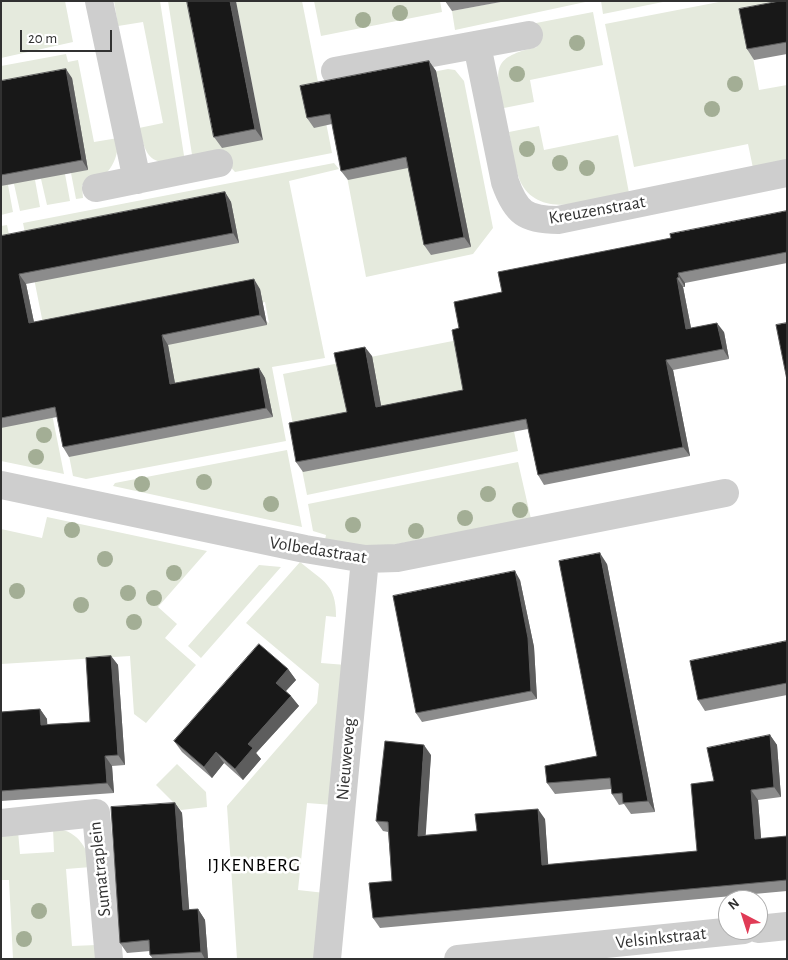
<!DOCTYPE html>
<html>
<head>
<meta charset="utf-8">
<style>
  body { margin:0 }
  #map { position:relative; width:788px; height:960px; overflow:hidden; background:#fff; font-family:"Alegreya Sans",sans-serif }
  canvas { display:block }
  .frame { position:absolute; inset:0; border:2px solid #313131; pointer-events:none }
  .north { position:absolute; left:718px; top:890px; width:50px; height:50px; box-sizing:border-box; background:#fff; border:1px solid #adadad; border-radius:50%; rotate:320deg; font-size:14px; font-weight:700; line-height:20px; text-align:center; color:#313131 }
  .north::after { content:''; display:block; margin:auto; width:18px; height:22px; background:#e03b56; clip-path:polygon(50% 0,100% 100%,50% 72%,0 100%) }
  .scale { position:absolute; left:20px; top:30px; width:92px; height:22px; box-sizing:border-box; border:2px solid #313131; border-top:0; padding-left:6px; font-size:15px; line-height:18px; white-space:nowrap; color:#313131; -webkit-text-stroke:4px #fff; paint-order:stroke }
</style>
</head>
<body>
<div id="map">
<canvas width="788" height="960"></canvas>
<div class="frame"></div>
<div class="north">N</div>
<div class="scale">20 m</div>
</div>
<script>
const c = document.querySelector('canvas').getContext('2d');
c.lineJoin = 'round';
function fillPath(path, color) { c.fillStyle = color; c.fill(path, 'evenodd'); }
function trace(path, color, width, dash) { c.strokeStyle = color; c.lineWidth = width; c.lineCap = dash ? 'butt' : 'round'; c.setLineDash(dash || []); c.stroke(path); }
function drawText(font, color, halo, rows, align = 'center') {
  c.font = font + ' "Alegreya Sans",sans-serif'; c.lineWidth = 5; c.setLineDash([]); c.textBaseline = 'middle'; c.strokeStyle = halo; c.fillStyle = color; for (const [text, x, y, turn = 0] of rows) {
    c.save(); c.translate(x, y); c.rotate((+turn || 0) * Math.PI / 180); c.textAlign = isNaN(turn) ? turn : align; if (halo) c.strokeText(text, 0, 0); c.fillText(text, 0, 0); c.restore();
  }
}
fillPath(new Path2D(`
  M1 1H65L73 42 1 58Z
  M114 1H160L185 162C152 164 147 162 139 128L163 123 143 22 118 26Z
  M168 1H193L263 140 236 1H302L332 153 235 172 226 162 193 161Z
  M314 1H440L442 12 321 36Z
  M505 1H590L455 30 452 11Z
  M601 1H668L603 14Z
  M724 1H787L746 20 759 90 787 85V161L753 168 748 144 634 167 605 24Z
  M593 12 603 65 530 80 534 102 504 108C494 67 493 57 537 47L531 24Z
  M66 54 68 62 78 60 94 142 118 138C119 162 107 181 82 185L83 198 76 199 71 173 65 174 70 201 47 205 41 179 35 180 40 207 20 211 14 184 8 185 13 212 1 215V66Z
  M448 69 455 70 464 81 493 228 473 254 366 277 331 92Z
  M539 126 544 150 618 135 629 193C596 199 539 222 520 181 514 167 512 148 509 132Z
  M334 163 339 169 289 181 325 358 272 367 286 441 86 479 73 476 49 354 255 314 269 323 265 302 47 344 23 223Z
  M7 225 11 244H18L64 474 1 461V226Z
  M494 333 518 451 307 495 283 374Z
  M287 450 302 527 113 486 115 483Z
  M518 462 531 519 392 545H360L325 540 326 535 313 531 308 504Z
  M47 517 207 551 158 607 177 624 165 638 196 665 146 723 134 714 130 656 1 664V529L42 538Z
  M300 562C324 582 336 584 336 617L326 616 321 663 346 665 333 805 307 803 298 890 325 893 318 959H237L227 806 317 703 319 684 246 623Z
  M259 565 281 567 201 658 188 646Z
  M177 764 206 792 207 807 181 810 156 785Z
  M53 828C76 830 87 845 91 867L66 869 72 946 97 945 96 959H13L9 880H1V836L18 831 20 854 54 852Z`), '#e5eadd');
trace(new Path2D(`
  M99 1 137 180
  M477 45 505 182C516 213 526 220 558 220L787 173
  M335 71 529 35
  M96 188 219 163
  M1 485 305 549 365 559 397 558 725 493
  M1 823 96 813 109 959
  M758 929 787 926
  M327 959 365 559
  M458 959 744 930`), '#cecece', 28);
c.fillStyle = '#a3ae95';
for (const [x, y] of [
  [400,13],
  [363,20],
  [577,43],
  [517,74],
  [735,84],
  [712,109],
  [527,149],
  [560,163],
  [587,168],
  [44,435],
  [36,457],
  [204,482],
  [142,484],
  [488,494],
  [271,504],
  [520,510],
  [465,518],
  [353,525],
  [72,530],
  [416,531],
  [105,559],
  [174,573],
  [17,591],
  [128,593],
  [154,598],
  [81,605],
  [134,622],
  [39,911],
  [24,939]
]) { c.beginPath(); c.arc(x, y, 8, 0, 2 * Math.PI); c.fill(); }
fillPath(new Path2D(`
  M187 1 263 140 222 148 214 137Z
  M445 1H506L452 11Z
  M787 1V54L754 60 747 49Z
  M429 61 436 71 471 247 431 255 424 245 408 168 348 180 341 171 332 124 314 128 307 118Z
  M72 78 88 170 1 186V81Z
  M225 192 231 202 239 243 26 284 34 322 260 289 267 325 168 345 175 384 259 368 265 378 273 417 69 457 63 447 57 417 1 428V236Z
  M787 211V263L685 283V287H683L691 328 724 332 729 359 673 370 690 456 544 485 538 475 528 429 303 472 296 462 347 412 372 356 381 406 463 390 459 328 502 292 671 238Z
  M607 564 655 812 631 814 624 804 619 805 612 794 611 789 555 794 547 783 597 756Z
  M520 580 534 647 537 699 422 722 416 713Z
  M787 641V695L705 711 698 700Z
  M111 656 118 665 125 765 112 766 114 793 1 801V712L40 709 47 719V724L90 722Z
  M288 669 296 680 286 691 299 706 256 753 261 759 243 780 224 763 212 778 182 752 174 741Z
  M770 735 777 745 781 797 758 800 761 839 787 836V891L380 928 373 918 392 881 388 832 383 831 376 821 431 755 425 835 477 831 545 819 548 865 697 851 714 781Z
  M175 803 182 813 189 910 198 909 205 920 208 959H153L150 955V951L127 953 120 943Z`), '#8c8c8c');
fillPath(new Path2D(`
  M230 1H236L263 140 255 129Z
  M429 61 436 71 471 247 464 237Z
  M66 69 72 78 88 170 82 160Z
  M225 192 231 202 239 243 233 233Z
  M678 273 685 283V287L679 277Z
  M19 274 26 284 36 332 29 323Z
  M677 278 683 287 693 338 686 329Z
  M254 279 260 289 267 325 260 315Z
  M717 323 724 332 729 359 723 349Z
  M162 335 168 345 177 394 170 384Z
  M365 347 372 356 383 416 376 407Z
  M666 360 673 370 690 456 683 447Z
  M259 368 265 378 273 417 266 408Z
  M600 553 607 564 655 812 648 801Z
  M515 571 520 580 534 647 537 699 531 691Z
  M111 656 118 665 125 765 118 755Z
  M288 669 296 680 284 693 276 683Z
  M291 696 299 706 256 753 261 759 243 780 235 769 248 744Z
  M40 709 47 719 48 735 41 725Z
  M770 735 777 745 781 797 774 787Z
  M424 745 431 755 425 846 418 836Z
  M216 752 224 763 212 778 204 767Z
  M105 756 112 766 114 793 107 783Z
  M751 790 758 800 762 849 755 839Z
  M175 803 182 813 190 920 183 910Z
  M538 809 545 819 549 875 542 865Z
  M198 909 205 920 208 959H205L201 952Z`), '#5d5d5d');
const building = new Path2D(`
  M187 1H230L255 129 214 137Z
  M780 1H787V42L747 49 739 9Z
  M429 61 464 237 424 245 406 157 341 171 330 114 307 118 300 86Z
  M66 69 82 160 1 175V81Z
  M225 192 233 233 19 274 29 323 254 279 260 315 162 335 170 384 259 368 266 408 63 447 55 407 1 418V236Z
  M787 211V252L678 273 679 277 677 278 686 329 717 323 723 349 666 360 683 447 538 475 526 419 296 462 289 423 347 412 334 353 365 347 376 407 463 390 452 330 459 328 454 302 502 292 498 272 671 238 670 234Z
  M787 323V380L776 325Z
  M600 553 648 801 623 803 622 793 612 794 610 778 547 783 545 766 597 756 559 561Z
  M515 571 528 638 531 691 416 713 393 596Z
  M787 641V683L698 700 690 661Z
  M259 644 288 669 276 683 291 696 248 744 253 748 235 769 216 752 204 767 174 741Z
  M111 656 118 755 105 756 107 783 1 791V712L40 709 41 725 90 722 86 658Z
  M770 735 774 787 751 790 755 839 787 836V880L373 918 369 883 392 881 388 822 376 821 385 741 424 745 418 836 477 831 475 814 538 809 542 865 697 851 691 784 714 781 707 748Z
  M175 803 183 910 198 909 201 952 150 955 149 940 120 943 111 807Z`);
fillPath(building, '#181818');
trace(building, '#5d5d5d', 1);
drawText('18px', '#313131', '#fff', [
  ["Kreuzenstraat",597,210,-10],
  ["Volbedastraat",318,550,9],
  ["Nieuweweg",346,759,-85],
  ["Sumatraplein",100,869,-96],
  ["Velsinkstraat",661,938,-6]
]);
c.letterSpacing = '1px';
drawText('19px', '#000', '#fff', [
  ["IJKENBERG",254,865]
]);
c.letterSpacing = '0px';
</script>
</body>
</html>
